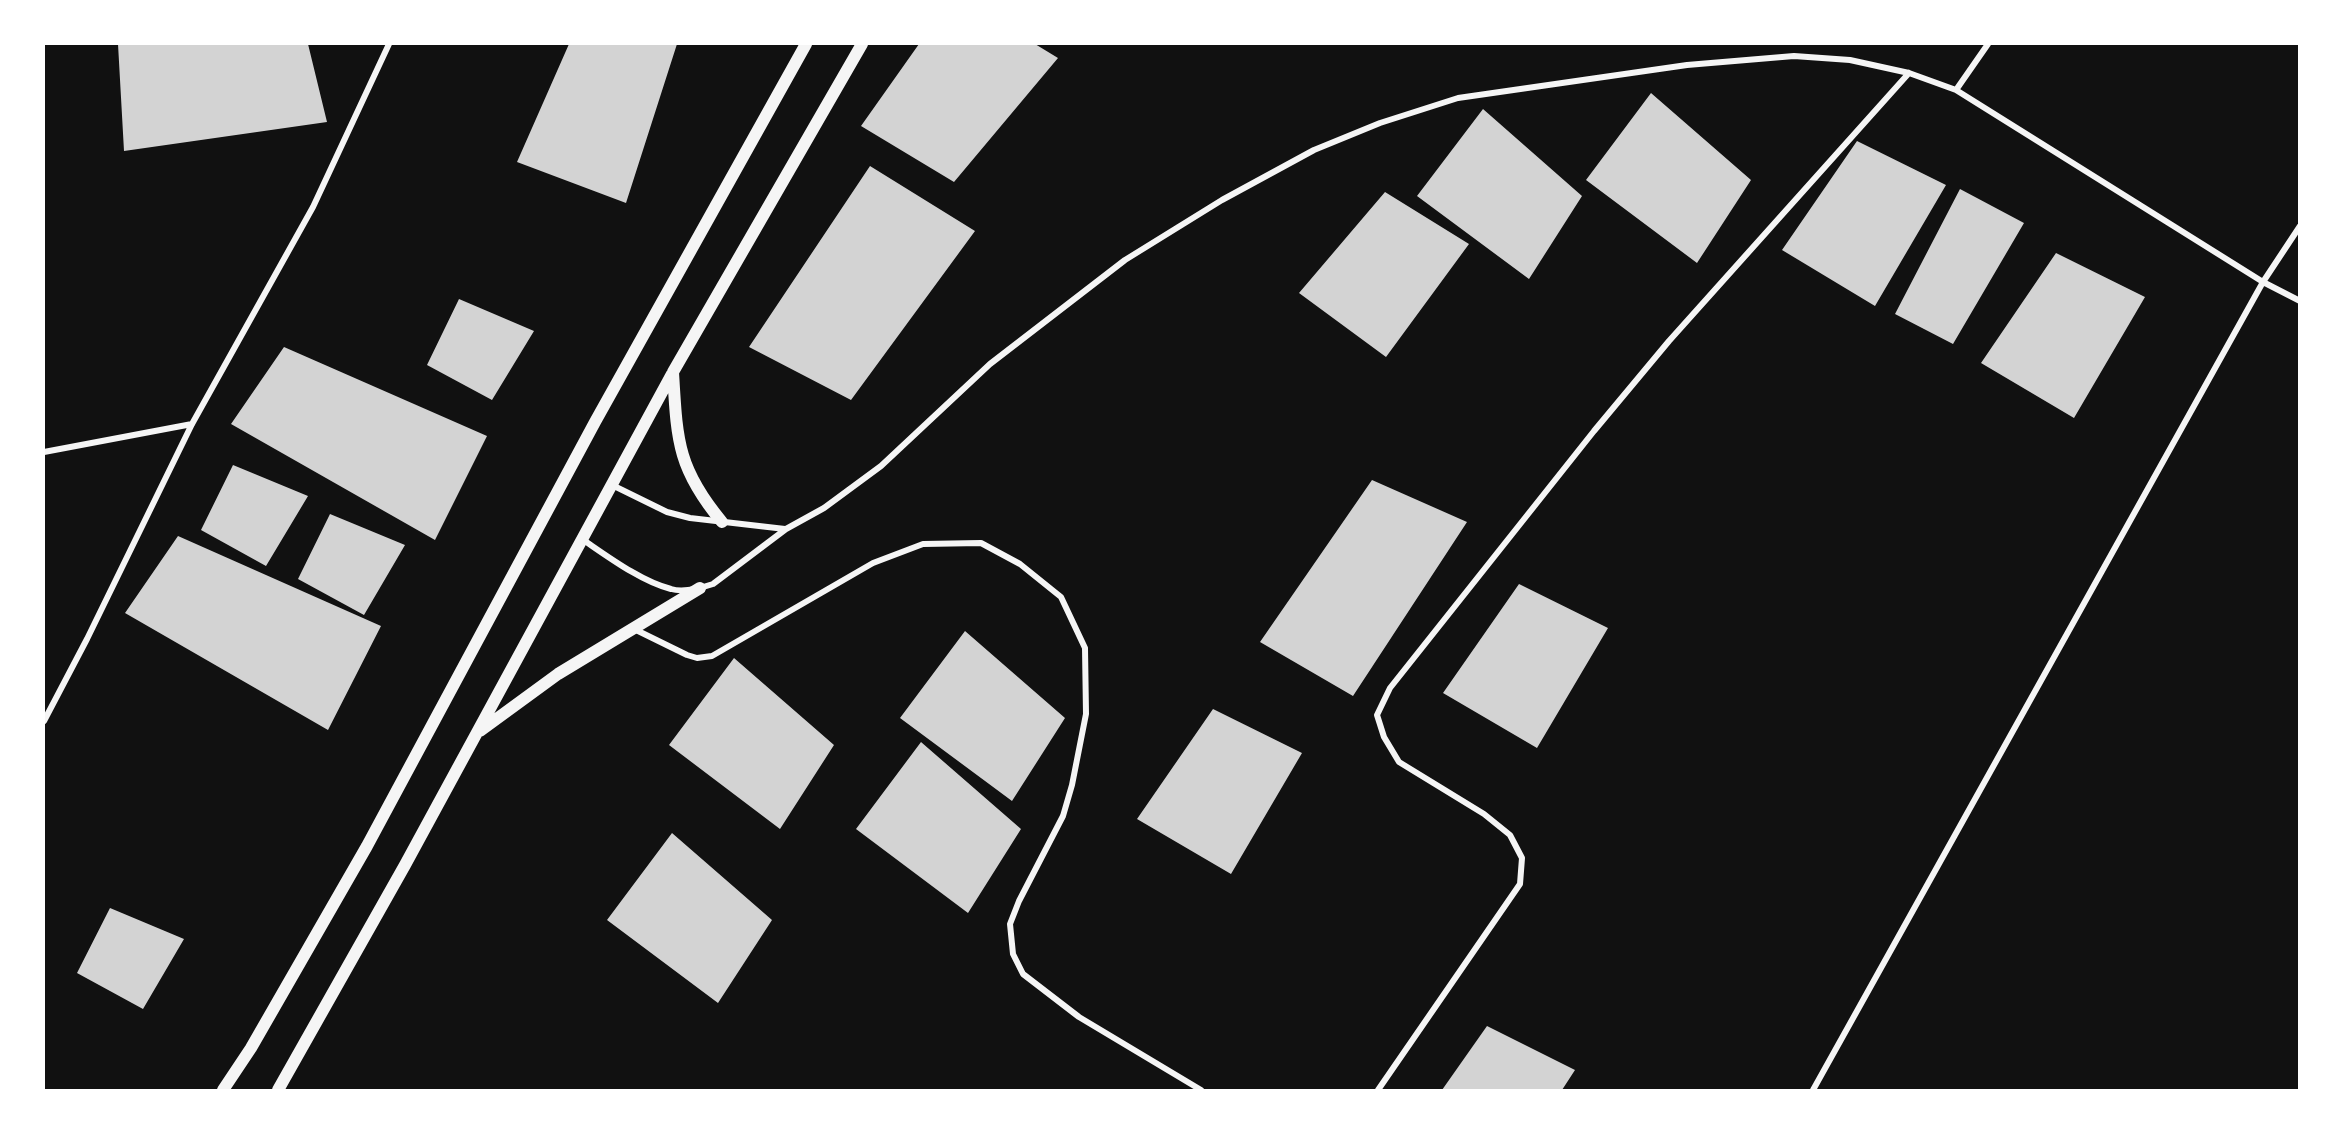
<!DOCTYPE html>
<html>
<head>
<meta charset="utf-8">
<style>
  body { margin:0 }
  #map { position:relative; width:2343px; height:1134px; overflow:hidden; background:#111; font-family:Poppins,sans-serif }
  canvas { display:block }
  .frame { position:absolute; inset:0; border:45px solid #fff; pointer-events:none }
</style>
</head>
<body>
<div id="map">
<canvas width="2343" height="1134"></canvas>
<div class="frame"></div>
</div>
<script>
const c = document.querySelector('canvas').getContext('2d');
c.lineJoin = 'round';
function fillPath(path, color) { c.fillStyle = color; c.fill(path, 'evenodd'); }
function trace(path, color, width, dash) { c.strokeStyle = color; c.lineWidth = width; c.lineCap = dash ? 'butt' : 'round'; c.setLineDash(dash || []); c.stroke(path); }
fillPath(new Path2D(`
  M118 44H308L327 122 124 151Z
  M569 44H677L626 203 517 162Z
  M919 44H1035L1058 58 954 182 861 126Z
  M1651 93 1751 180 1697 263 1586 180Z
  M1483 109 1582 196 1529 279 1417 196Z
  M1857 141 1946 185 1875 306 1782 250Z
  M870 166 975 231 851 400 749 347Z
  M1960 189 2024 223 1953 344 1895 314Z
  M1385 192 1469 244 1386 357 1299 293Z
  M2056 253 2145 297 2074 418 1981 363Z
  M459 299 534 331 492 400 427 365Z
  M284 347 487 436 435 540 231 424Z
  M233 465 308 496 266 566 201 530Z
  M1372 480 1467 522 1353 696 1260 642Z
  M330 514 405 545 364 615 298 579Z
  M178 536 381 626 328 730 125 613Z
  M1519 584 1608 628 1537 748 1443 693Z
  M965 631 1065 718 1012 801 900 718Z
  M734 658 834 745 780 829 669 745Z
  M1213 709 1302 753 1231 874 1137 819Z
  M921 742 1021 829 968 913 856 829Z
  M672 833 772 920 718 1003 607 920Z
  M110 908 184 939 143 1009 77 973Z
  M1487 1026 1575 1070 1562 1090H1442Z`), '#d3d3d3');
trace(new Path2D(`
  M1956 90 1988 44
  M44 452 192 424
  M612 485 667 512 690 518 785 529
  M582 539C607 556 642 582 671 589 684 593 701 588 713 584L786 529 824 508 881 466 990 364 1125 260 1222 200 1314 150 1380 123 1458 98 1687 65 1794 56 1850 60 1909 73 1956 90 2263 282 2300 301
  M634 629 687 655 697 658 712 656 873 563 923 544 981 543 1020 564 1061 597 1085 648 1086 714 1072 785 1063 816 1019 901 1010 924 1013 954 1023 974 1079 1017 1201 1090
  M44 721 87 639 192 424 313 207 389 44
  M1378 1090 1520 884 1522 858 1510 835 1484 814 1399 762 1384 737 1377 715 1390 688 1594 431 1669 341 1909 73
  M1813 1090 2263 282 2300 226`), '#f5f5f5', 6);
trace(new Path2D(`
  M673 372C677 440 677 468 722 522
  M480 731 558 674 700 588
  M223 1090 251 1048 367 846 595 422 806 44
  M278 1090 405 865 673 372 862 44`), '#f5f5f5', 12);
</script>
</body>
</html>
